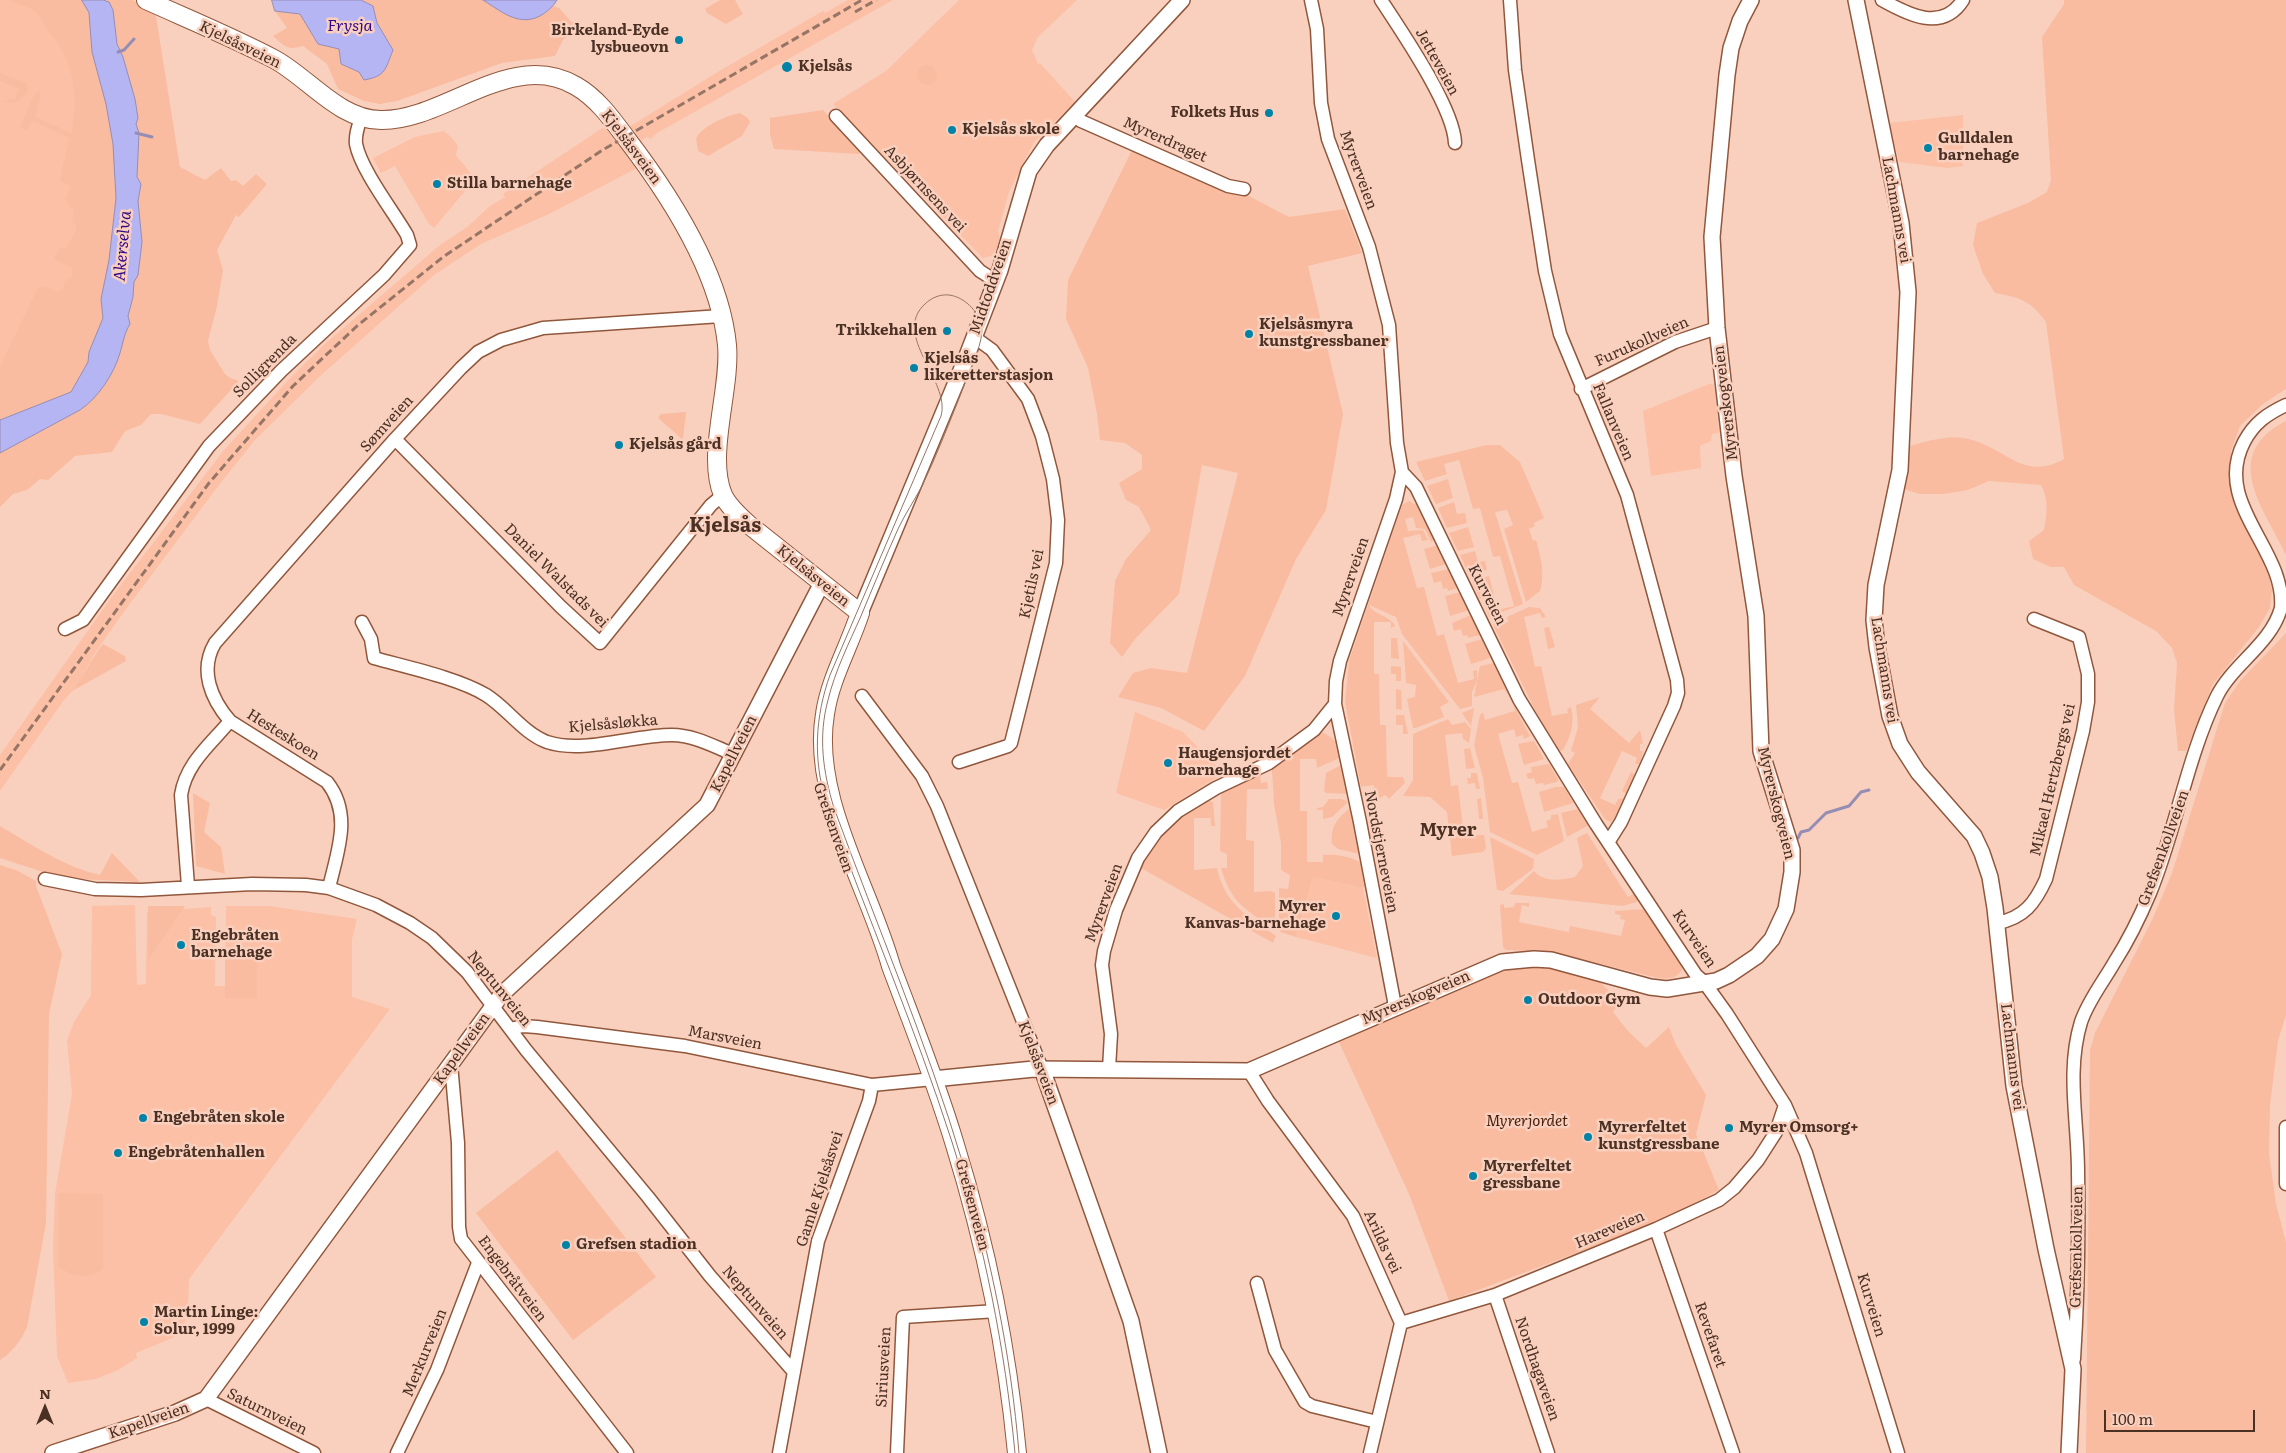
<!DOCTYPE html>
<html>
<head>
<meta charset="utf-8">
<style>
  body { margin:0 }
  #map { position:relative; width:2286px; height:1453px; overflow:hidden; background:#f9d0be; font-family:Literata,serif }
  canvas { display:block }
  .north { position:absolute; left:20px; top:1383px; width:50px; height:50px; -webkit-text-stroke:4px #f9d0be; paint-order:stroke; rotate:0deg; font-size:14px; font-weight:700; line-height:20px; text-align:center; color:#4b3024 }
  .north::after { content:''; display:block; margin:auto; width:18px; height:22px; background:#4b3024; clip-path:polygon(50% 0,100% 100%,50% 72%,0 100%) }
  .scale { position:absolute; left:2104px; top:1410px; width:151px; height:22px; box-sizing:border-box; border:2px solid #4b3024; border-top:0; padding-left:6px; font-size:15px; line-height:18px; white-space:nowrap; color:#4b3024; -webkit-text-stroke:4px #f9d0be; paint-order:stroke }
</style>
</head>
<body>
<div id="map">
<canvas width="2286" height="1453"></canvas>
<div class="north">N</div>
<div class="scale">100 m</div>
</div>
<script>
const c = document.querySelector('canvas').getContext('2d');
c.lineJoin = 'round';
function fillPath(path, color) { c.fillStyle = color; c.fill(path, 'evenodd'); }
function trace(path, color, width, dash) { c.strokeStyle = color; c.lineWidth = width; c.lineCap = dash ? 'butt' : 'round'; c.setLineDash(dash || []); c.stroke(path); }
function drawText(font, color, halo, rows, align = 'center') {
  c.font = font + ' Literata,serif'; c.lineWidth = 5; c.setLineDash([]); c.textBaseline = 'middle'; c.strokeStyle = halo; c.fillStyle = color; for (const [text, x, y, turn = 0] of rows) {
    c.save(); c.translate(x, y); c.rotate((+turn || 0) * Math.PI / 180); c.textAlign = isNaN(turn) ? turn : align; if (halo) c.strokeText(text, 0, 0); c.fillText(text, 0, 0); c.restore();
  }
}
fillPath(new Path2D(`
  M0 0H28L82 67 88 257 0 386Z
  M848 0H893L657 133 651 139 647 137 627 148 639 167 549 214 481 244 434 275 319 377 255 440 222 481 120 617 93 656 79 684 64 700 0 791V755L111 598 224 450 291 377 326 343 440 245 467 227 490 206 505 197 503 194 607 125 616 135 721 70 823 11 825 13Z
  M959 0H1077L1038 37 1032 50 1038 64 1040 63 1075 102 1034 142 1009 192 998 231 1000 238 996 250 991 256 983 258 833 104 886 71Z
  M1963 115V166L1948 168 1899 162 1889 123Z
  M444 131 453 139 458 146 456 155 459 159 473 176 465 191 434 228 429 224 395 166 381 173 373 158 415 137Z
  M1709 384H1713L1715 389 1719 433 1712 434 1711 441 1700 446 1701 468 1651 476 1643 411Z
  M1135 712 1183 732 1220 770 1219 776 1164 810 1116 793Z
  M1313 877 1363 888 1377 958 1296 937Z
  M135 905 137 985 146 984 147 912 211 907V915L216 917 215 986H225L226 906H269L357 919 352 939V997L390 1009 189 1279 188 1306 182 1334 136 1353 137 1358 118 1370 96 1379 68 1383 57 1356 53 1249 55 1194 72 1094 67 1040 74 1022 91 995 92 906Z`), '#fbc0a5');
fillPath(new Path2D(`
  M9 0H132L155 10 180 167 205 180 221 168 231 181 236 180 243 186 256 174 267 184 239 217 236 215 217 250 223 270 217 306 208 341 210 350 225 374 230 378 239 381 200 424 161 414H151L141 425 125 431 112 452 75 456 48 480 40 479 27 490 13 494 0 507V367L38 287 42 288 43 286 59 292 63 290 64 283 72 276V268L54 259 59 249 66 248 77 229 72 220 74 212 65 199 71 186 60 181 69 138 33 121 26 130 20 127 35 93 40 91V99L35 117 71 133C80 96 73 57 47 29 43 24 42 17 37 13 30 7 17 4 9 0Z
  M361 0H483L520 20 546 13 553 6 559 8 578 29 563 40 555 56 502 63 397 101 380 104 364 101 338 89 327 64 303 46C288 51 284 46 273 36L287 28 275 11 300 14 318 44 339 49 342 64 359 72 377 23 373 6Z
  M720 0H735L743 14 726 24 707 13 705 9Z
  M2064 0H2286V389L2263 404 2240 426 2231 451 2229 480 2244 523 2268 571 2272 590 2270 608 2259 627 2213 684 2186 751H2178L2174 710 2177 663 2172 648 2156 631 2074 585 2064 567H2051L2033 559 2029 541 2044 530C2047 513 2049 501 2041 485L1989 481 1968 490 1943 494H1920L1903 489 1909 446C1925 442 1947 435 1963 438 2004 444 2021 483 2064 459L2046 322C2030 300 2021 298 1995 293L1983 274 1973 245 1977 223 2028 203 2047 192 2051 180 2042 37 2064 4Z
  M917 75a10 10 0 1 1 20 0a10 10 0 1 1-20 0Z
  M0 73 27 83 28 91C22 100 14 105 4 101L15 99 19 89 0 81Z
  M823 110 856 146 860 151 859 154 774 149 770 135V118Z
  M740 113 748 118 750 122 742 136 708 156 698 151 696 138C703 126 727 115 740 113Z
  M1132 150 1245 194 1289 217 1345 209 1362 253 1308 266 1343 414 1326 510 1296 559 1245 676 1204 731 1161 708 1118 697 1133 673 1151 668 1187 673 1238 473 1202 465 1179 594 1135 639 1122 657 1110 643 1115 581 1126 559 1151 530 1139 507 1126 500 1119 483 1142 469V455L1125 443 1100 440 1097 414 1088 368 1066 319 1068 280Z
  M686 412 683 440 658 418 661 414Z
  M2286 421V555C2264 508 2219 455 2286 421Z
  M1487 445H1500L1520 462 1544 518 1534 523 1535 526 1529 529 1533 541 1536 540C1541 558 1545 573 1540 591L1526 602 1504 529 1513 525 1507 510 1495 512 1523 604 1489 617 1483 602 1495 598 1498 610 1514 606 1500 556 1493 557 1480 508 1473 509 1459 460 1444 464 1447 474 1425 481 1416 462Z
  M1448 479 1453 498 1436 504 1427 486Z
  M1409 501 1420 507 1435 539 1431 542 1425 529 1416 528 1413 517 1405 519 1408 531 1423 530 1428 540 1422 541 1420 534 1403 538 1417 588 1424 587 1437 636 1444 634 1458 683 1474 679 1473 671 1477 670V681L1472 692V706L1460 709 1402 634 1396 617 1369 605C1375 616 1390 615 1395 626L1391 628V622H1374V674H1379L1380 725H1386L1387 777H1403L1405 783 1389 799 1385 795 1375 801 1374 785 1361 787 1345 702 1349 661 1402 505Z
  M1454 502 1457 514 1465 513 1467 523 1447 528 1438 508Z
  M1468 527 1474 547 1458 551 1449 533Z
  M1438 545 1446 564 1430 569 1424 549Z
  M1475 551 1478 562 1485 561 1487 570 1469 575 1460 555Z
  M1449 569 1458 588 1448 591 1447 588 1443 589 1441 581 1434 583 1431 573Z
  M1489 576 1494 595 1480 599 1472 581Z
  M1461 592 1469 610 1450 616 1445 596Z
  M1529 607 1540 608 1546 617 1542 618 1540 613 1524 617 1535 667 1541 666 1552 716 1568 713 1567 709 1571 707C1575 723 1571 736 1563 750L1560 751 1535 710 1493 625 1496 622 1498 626 1508 622 1507 617Z
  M1471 615 1480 635 1468 638 1467 635 1463 636 1461 629 1454 631 1452 623Z
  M1549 627 1555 647 1548 649 1544 628Z
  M2286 633V1015L2278 1041 2270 1105 2269 1154 2276 1204 2286 1242V1453H2086L2090 1050 2095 1033 2152 920 2172 873 2225 703 2240 681Z
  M1391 638H1397L1399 659 1391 658Z
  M1482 639 1490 658 1471 664 1465 644Z
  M1403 641 1449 702 1440 707 1444 717 1416 728H1413L1407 699 1415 697 1416 685 1406 683Z
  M103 644 125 656 126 661 72 691C85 677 90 659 103 644Z
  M1494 663 1508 695 1504 689 1474 697 1480 666Z
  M1391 666 1401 667V681H1396V674H1391Z
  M1396 689 1401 690 1402 710 1396 709Z
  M1600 697 1590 709 1629 743 1640 730 1643 744H1640V751H1643L1640 765 1635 763 1637 758 1622 751 1600 798 1615 805 1618 799 1625 798 1614 819 1610 822 1605 819 1568 764 1575 753 1571 751 1578 727 1576 705Z
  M1513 704 1530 736 1524 739 1523 735 1516 737 1514 729 1498 734 1512 783 1518 782 1532 832 1548 827 1546 821 1551 819V815L1558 814 1564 841 1537 855 1490 832 1483 778 1474 745 1480 715 1483 712 1485 720 1515 711Z
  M1474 708 1471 726 1462 713Z
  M1396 715H1404L1408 734H1403V725H1396Z
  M1448 719 1452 725 1465 722 1471 729 1469 743 1463 739 1462 733 1445 735 1451 786 1458 785 1464 836 1484 835 1486 848 1483 852 1452 856 1447 812 1430 797 1403 796 1413 780V734Z
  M1321 732C1333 736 1340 745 1342 757L1317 768 1316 759H1300V811H1307V862H1323V855C1335 854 1350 856 1362 863L1365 885 1363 888 1313 877 1296 937 1280 932 1279 928V888L1288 889 1290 875 1281 870V843L1274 804 1272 770 1274 765Z
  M1534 741 1544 759 1524 765 1518 744Z
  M1470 748 1475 768 1466 769 1464 749Z
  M1343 764 1349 794 1326 793 1324 791 1326 773Z
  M1549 764 1558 779 1557 782 1544 785 1543 783 1536 784 1534 778 1528 779 1526 774 1532 772 1531 767Z
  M1631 772 1636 775 1627 794 1622 791Z
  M1260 773 1261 783 1267 782 1268 789H1247L1246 840 1254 841V892L1271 891 1275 893V930C1247 910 1231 904 1221 868H1227V854L1220 851 1221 793Z
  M1471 773H1477L1480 789H1476L1475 783 1468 784 1467 778H1471Z
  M1556 787H1564L1573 803 1544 812 1539 792Z
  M193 793 210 803 204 832 221 847 225 874 196 866Z
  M1481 798 1483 819H1479L1477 799Z
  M1329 799H1342L1348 802 1332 817 1323 819V810H1317V808L1323 807Z
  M1207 800 1213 802 1215 826H1211V818H1194V870L1217 868C1225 905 1248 916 1276 936L1273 943 1141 868 1157 839 1185 812Z
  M1350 808H1352L1360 854 1338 849 1332 844C1330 826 1337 819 1350 808Z
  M1578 809 1589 825 1567 837 1561 813Z
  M1371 821 1375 823 1377 832 1373 833 1374 840H1378L1379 842 1372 845 1368 825Z
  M0 826C31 844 64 867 100 875L112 853 140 882 78 879 46 873 0 858Z
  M1587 833 1628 897 1635 893 1638 899 1637 902 1622 906 1509 894 1534 871C1545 883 1560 880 1575 877L1583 866 1577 838Z
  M1490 837 1534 859 1533 869 1503 891 1497 890Z
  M0 865 16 870 36 881V886L62 954 49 1014 46 1223 27 1327C23 1338 11 1354 0 1360Z
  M1515 903H1529V907L1522 905 1519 922 1569 932 1570 926 1621 936 1625 920 1620 919 1621 915 1615 914V911L1646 909 1681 960 1682 970C1676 979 1668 979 1658 978L1553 952 1506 950 1503 947 1500 905 1504 904V908L1514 907Z
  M148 906H185L148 960Z
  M225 958H257V998H225Z
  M1538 965 1559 968 1599 981 1620 1002 1613 1012 1629 1032 1646 1048 1669 1027 1676 1045 1706 1095 1696 1134 1719 1190 1661 1221 1449 1301 1409 1194 1338 1040 1504 968Z
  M557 1150 656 1277 573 1340 476 1213Z
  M59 1193 103 1194V1269C89 1280 73 1277 59 1267Z`), '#f9bca0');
const water = new Path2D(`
  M82 0H103L109 2 113 10 117 44 123 57 135 99 138 118 136 124 139 133 137 177 141 184 138 201 142 242 138 275 134 282 133 297 128 316 130 324C124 334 123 343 120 353 114 374 98 398 80 410L0 453V420L71 392 88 362 89 352 103 318 101 299 109 260 116 198 113 144 106 104 92 52 89 13Z
  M272 0H361L373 6 377 23 393 50C385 70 386 76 364 80L359 72 341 64 339 49 318 44 300 14 275 11Z
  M483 0H557C553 7 547 12 540 16 518 27 501 11 483 0Z`);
fillPath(water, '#b6b5f3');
trace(water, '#968db5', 1);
trace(new Path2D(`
  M118 52 124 50 134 39
  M136 133 152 137
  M1798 838 1801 832 1809 830 1826 813 1849 806 1861 792 1869 790`), '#968db5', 3);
const minor = new Path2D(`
  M1381 0C1402 32 1454 108 1455 143
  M1510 0 1515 70 1528 160 1545 271 1560 334 1627 495 1677 680 1678 693 1674 706 1621 822 1609 841
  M1882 0C1907 14 1942 33 1963 0
  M1075 115 1081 121 1228 186 1244 189
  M836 116 980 271 994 280
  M1581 389 1675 342 1717 328
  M395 439 561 607 600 643 711 505 723 495
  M1402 472 1416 487 1519 699 1596 824 1696 975 1704 982 1727 1014 1785 1105 1806 1153 1898 1453
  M362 622 371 639 374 658C406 667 458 678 486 695 507 708 523 733 547 742 583 754 633 735 672 735 693 735 713 746 733 754
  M65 629 83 620 209 446 281 371 384 275 410 245 407 235C393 211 361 170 356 144 355 135 358 126 361 118
  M862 696 922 776 937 806 1042 1069
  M1335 704 1360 822 1395 1006
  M230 721C211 699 199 670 215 643L395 439 461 368 478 352 501 340 543 328 721 316
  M959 762 1008 746 1011 743 1056 563 1058 520 1053 479 1042 436 1028 399 992 350 974 337
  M45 879 95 889 141 890 252 884 306 885 329 888 376 905 410 923 432 938 467 972 526 1050 648 1197 710 1276 794 1372
  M188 886 181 795C186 763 211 744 230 721L327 782C353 815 337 852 329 888
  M1997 923C2024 918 2035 903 2046 879L2083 731 2088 702V674L2079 637 2034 619
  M510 1029 523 1026 537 1027 685 1046 872 1085 933 1079
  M451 1064 458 1143 459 1227 461 1239 627 1453
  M1109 1069 1111 1034 1102 965 1104 951 1116 910 1138 858 1156 832 1178 811 1216 788 1269 763 1314 730 1335 704 1336 681 1340 661 1396 499 1402 472 1397 443 1389 325 1369 247 1328 139 1321 103 1317 29 1311 0
  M1249 1071 1268 1101 1353 1216 1401 1323 1370 1453
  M2286 1127V1184
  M1656 1229 1733 1453
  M1257 1283 1275 1350 1305 1402 1312 1406 1377 1422
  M1495 1295 1548 1453
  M1401 1323 1495 1295 1656 1229 1719 1200 1734 1188 1758 1160 1776 1132 1785 1105
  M2074 1359C2078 1297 2079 1234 2078 1172 2078 1121 2066 1071 2081 1022 2088 1001 2103 982 2114 963 2128 941 2140 917 2150 893 2176 830 2187 757 2217 696 2233 664 2271 644 2281 608 2286 549 2212 504 2244 442 2254 423 2267 414 2286 405
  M206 1399 314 1453
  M397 1453 437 1370 478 1263
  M779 1453 818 1241 869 1101 872 1085
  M897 1453 903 1317 997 1311`);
const tertiary = new Path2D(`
  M1856 0 1901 223 1908 292 1900 470 1876 585 1874 620 1877 647 1890 716 1900 744 1918 772 1974 836 1982 853 1990 877 1995 908 2014 1086 2046 1249 2073 1369 2069 1453
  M860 613 965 361 1000 270 1029 171 1047 145 1182 0
  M1042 1069 1131 1321 1159 1453
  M933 1079 1034 1069 1249 1071 1502 962 1534 959 1551 960 1650 987 1667 989 1716 981 1729 975 1757 956 1772 939 1786 909 1792 872V850L1761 751 1756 616 1734 476 1717 328 1712 237 1727 75 1731 48 1740 21 1751 0
  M53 1453 175 1413 206 1399 502 994 707 805 822 583`);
const secondary = new Path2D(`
  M146 0C188 19 232 37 274 59 309 78 339 120 381 120 445 121 511 48 576 86 597 98 612 119 626 138 669 194 720 273 727 345 731 389 706 455 723 495 728 506 739 516 748 524L860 613
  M860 613C849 647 830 679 825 714 811 797 869 887 891 966 913 1025 937 1084 955 1145 986 1245 1007 1348 1017 1453`);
trace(minor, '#91573c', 15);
trace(tertiary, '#91573c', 18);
trace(secondary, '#91573c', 20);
trace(minor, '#fff', 12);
trace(tertiary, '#fff', 15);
trace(secondary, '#fff', 18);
trace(new Path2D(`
  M1015 1453C1005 1348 984 1243 952 1142 915 1027 867 916 826 802 813 759 815 717 830 675L941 416C951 381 891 335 925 304 931 298 940 294 949 295 966 297 982 315 982 331 981 350 966 378 960 396 948 426 936 457 922 486 914 501 905 514 898 529 885 558 873 587 861 616 849 643 835 671 828 700 818 737 823 772 834 808 877 926 927 1043 963 1164 991 1258 1011 1355 1019 1453`), '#967566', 1);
trace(new Path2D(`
  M855 12 876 0
  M0 770 209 483 293 386 357 326 443 257 601 151 862 0`), '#967566', 3, [8, 4]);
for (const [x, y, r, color] of [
  [679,40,5,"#0083a6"],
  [787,67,6,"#0083a6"],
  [1269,113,5,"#0083a6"],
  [952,130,5,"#0083a6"],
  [1928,148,5,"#0083a6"],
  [437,184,5,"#0083a6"],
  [947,331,5,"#0083a6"],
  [1249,334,5,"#0083a6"],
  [914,368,5,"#0083a6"],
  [619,445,5,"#0083a6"],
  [1168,763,5,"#0083a6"],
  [1336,916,5,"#0083a6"],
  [181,945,5,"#0083a6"],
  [1528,1000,5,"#0083a6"],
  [143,1118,5,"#0083a6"],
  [1729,1128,5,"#0083a6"],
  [1588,1137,5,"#0083a6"],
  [118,1153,5,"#0083a6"],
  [1473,1176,5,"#0083a6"],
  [566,1245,5,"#0083a6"],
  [144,1322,5,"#0083a6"]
]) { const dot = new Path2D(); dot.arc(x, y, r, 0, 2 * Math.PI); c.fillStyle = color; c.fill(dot); trace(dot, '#f9d0be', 2); }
drawText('bold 15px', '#4b3024', '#f9d0be', [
  ["Birkeland-Eyde",669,31,"right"],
  ["lysbueovn",669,48,"right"],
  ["Kjelsås",798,67],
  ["Folkets Hus",1259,113,"right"],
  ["Kjelsås skole",962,130],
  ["Gulldalen",1938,139],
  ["barnehage",1938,156],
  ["Stilla barnehage",447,184],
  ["Kjelsåsmyra",1259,325],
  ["kunstgressbaner",1259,342],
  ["Trikkehallen",937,331,"right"],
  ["Kjelsås",924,359],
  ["likeretterstasjon",924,376],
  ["Kjelsås gård",629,445],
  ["Haugensjordet",1178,754],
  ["barnehage",1178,771],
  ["Myrer",1326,907,"right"],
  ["Kanvas-barnehage",1326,924,"right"],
  ["Engebråten",191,936],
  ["barnehage",191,953],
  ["Outdoor Gym",1538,1000],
  ["Engebråten skole",153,1118],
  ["Myrerfeltet",1598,1128],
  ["kunstgressbane",1598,1145],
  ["Myrer Omsorg+",1739,1128],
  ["Engebråtenhallen",128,1153],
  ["Myrerfeltet",1483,1167],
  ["gressbane",1483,1184],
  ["Grefsen stadion",576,1245],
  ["Martin Linge:",154,1313],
  ["Solur, 1999",154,1330]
], 'left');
drawText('15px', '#4b3024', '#f9d0be', [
  ["Kjelsåsveien",240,45,26],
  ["Jetteveien",1437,62,61],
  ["Myrerdraget",1165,140,24],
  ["Kjelsåsveien",631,147,53],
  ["Myrerveien",1358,170,70],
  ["Asbjørnsens vei",925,189,47],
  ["Lachmanns vei",1896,210,80],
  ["Midtoddveien",991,287,-71],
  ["Furukollveien",1642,342,-24],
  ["Solligrenda",265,366,-45],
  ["Myrerskogveien",1726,403,-97],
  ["Fallanveien",1613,422,67],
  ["Sømveien",387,424,-48],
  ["Daniel Walstads vei",556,576,45],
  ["Kjelsåsveien",813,576,39],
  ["Myrerveien",1351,577,-71],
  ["Kjetils vei",1032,584,-78],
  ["Kurveien",1487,595,63],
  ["Lachmanns vei",1884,670,81],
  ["Kjelsåsløkka",613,724,-5],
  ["Hesteskoen",283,735,32],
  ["Kapellveien",734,754,-63],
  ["Mikael Hertzbergs vei",2053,780,-77],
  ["Myrerskogveien",1776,803,76],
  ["Grefsenveien",833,828,71],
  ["Grefsenkollveien",2164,848,-70],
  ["Nordstjerneveien",1381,852,79],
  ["Myrerveien",1104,903,-70],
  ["Kurveien",1694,939,56],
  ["Neptunveien",499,989,51],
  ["Myrerskogveien",1416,998,-23],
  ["Marsveien",725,1038,11],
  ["Kapellveien",462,1049,-54],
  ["Lachmanns vei",2012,1057,83],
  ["Kjelsåsveien",1038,1063,69],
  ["Gamle Kjelsåsvei",820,1189,-72],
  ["Grefsenveien",972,1205,75],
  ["Hareveien",1610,1230,-23],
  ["Arilds vei",1382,1242,65],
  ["Grefsenkollveien",2077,1247,-89],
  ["Engebråtveien",512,1279,53],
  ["Neptunveien",755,1303,49],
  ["Kurveien",1871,1305,73],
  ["Revefaret",1710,1335,71],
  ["Merkurveien",425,1353,-68],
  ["Siriusveien",884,1367,-87],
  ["Nordhagaveien",1537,1369,71],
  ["Saturnveien",267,1412,26],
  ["Kapellveien",149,1421,-19]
]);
drawText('italic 15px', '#471e08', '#f9d0be', [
  ["Myrerjordet",1527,1122]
]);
drawText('italic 16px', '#320784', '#f9d0be', [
  ["Frysja",350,26],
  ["Akerselva",123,246,-85]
]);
drawText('bold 18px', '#4b3024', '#f9d0be', [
  ["Myrer",1448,831]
]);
drawText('bold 20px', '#4b3024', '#f9d0be', [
  ["Kjelsås",725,526]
]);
</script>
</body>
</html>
